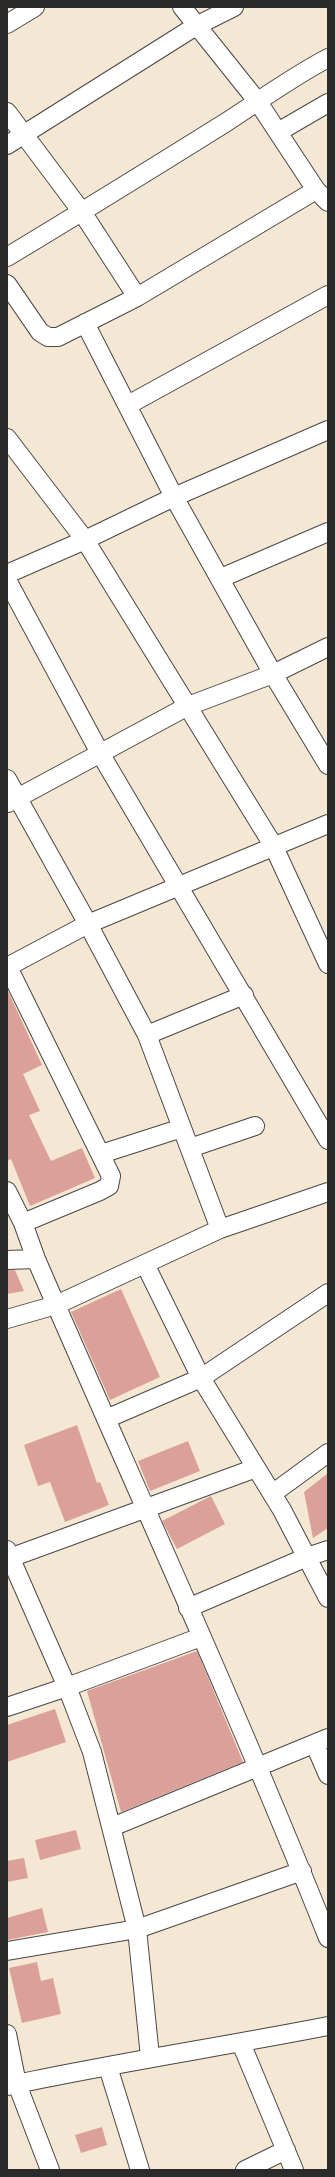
<!DOCTYPE html>
<html>
<head>
<meta charset="utf-8">
<style>
  body { margin:0 }
  #map { position:relative; width:335px; height:2177px; overflow:hidden; background:#f4e7d3; font-family:Vollkorn,serif }
  canvas { display:block }
  .frame { position:absolute; inset:0; border:8px solid #2b2b2b; pointer-events:none }
</style>
</head>
<body>
<div id="map">
<canvas width="335" height="2177"></canvas>
<div class="frame"></div>
</div>
<script>
const c = document.querySelector('canvas').getContext('2d');
c.lineJoin = 'round';
function fillPath(path, color) { c.fillStyle = color; c.fill(path, 'evenodd'); }
function trace(path, color, width, dash) { c.strokeStyle = color; c.lineWidth = width; c.lineCap = dash ? 'butt' : 'round'; c.setLineDash(dash || []); c.stroke(path); }
fillPath(new Path2D(`
  M7 989 42 1065 23 1074 40 1111 29 1115 51 1161 82 1148 95 1178 30 1206 11 1159 7 1161Z
  M7 1270H15L24 1291 7 1294Z
  M121 1289 160 1377 110 1400 71 1312Z
  M77 1425 97 1483 100 1482 109 1505 65 1522 50 1482 38 1486 24 1445Z
  M188 1441 200 1471 150 1491 138 1461Z
  M328 1473V1528L313 1538 304 1492Z
  M211 1496 225 1524 177 1549 162 1521Z
  M197 1651 243 1762 121 1812 87 1691Z
  M55 1709 66 1742 7 1762V1725Z
  M76 1830 81 1849 40 1860 35 1840Z
  M24 1858 28 1878 7 1882V1861Z
  M42 1908 48 1932 7 1940V1918Z
  M37 1962 41 1981 53 1978 61 2014 22 2023 9 1968Z
  M102 2127 107 2145 81 2153 75 2135Z`), '#dca09a');
const minor = new Path2D(`
  M182 7 258 102 316 190 328 202
  M7 24 35 7
  M7 112 82 212 137 297
  M278 132 328 103
  M7 145 196 26 234 7
  M7 257C80 213 153 168 225 123 259 101 292 77 328 58
  M7 284 40 332 48 337H58L137 297 316 190
  M85 323 174 497 273 674 328 765
  M128 405 328 295
  M7 438 85 540 273 845 328 964
  M7 574 85 540 174 497 328 430
  M221 578 328 532
  M7 580 100 753 328 1140
  M7 779 88 924 147 1035 220 1229
  M8 803 188 706 273 674 328 647
  M7 965 111 1176 109 1186 100 1191 23 1223
  M7 967 88 924 328 824
  M147 1035 244 995
  M190 1148 255 1126
  M101 1154 182 1128
  M7 1191 23 1223 36 1259C134 1485 237 1709 328 1938
  M7 1260 36 1259
  M145 1264 201 1378 282 1510 328 1598
  M7 1319 56 1305 220 1229 328 1192
  M106 1419 201 1378 328 1293
  M272 1494 328 1453
  M7 1550 67 1687 92 1752 137 1929 150 2057
  M7 1559 256 1468
  M188 1608 307 1557 328 1550
  M7 1707 67 1687 201 1637
  M315 1745 328 1775
  M112 1827 328 1738
  M7 1951 137 1929 302 1871
  M7 2034 17 2084 50 2170
  M241 2043 294 2170
  M108 2067 140 2170
  M7 2086C113 2063 221 2047 328 2026
  M245 2170 286 2150`);
trace(minor, '#494744', 20);
trace(minor, '#fff', 18);
</script>
</body>
</html>
